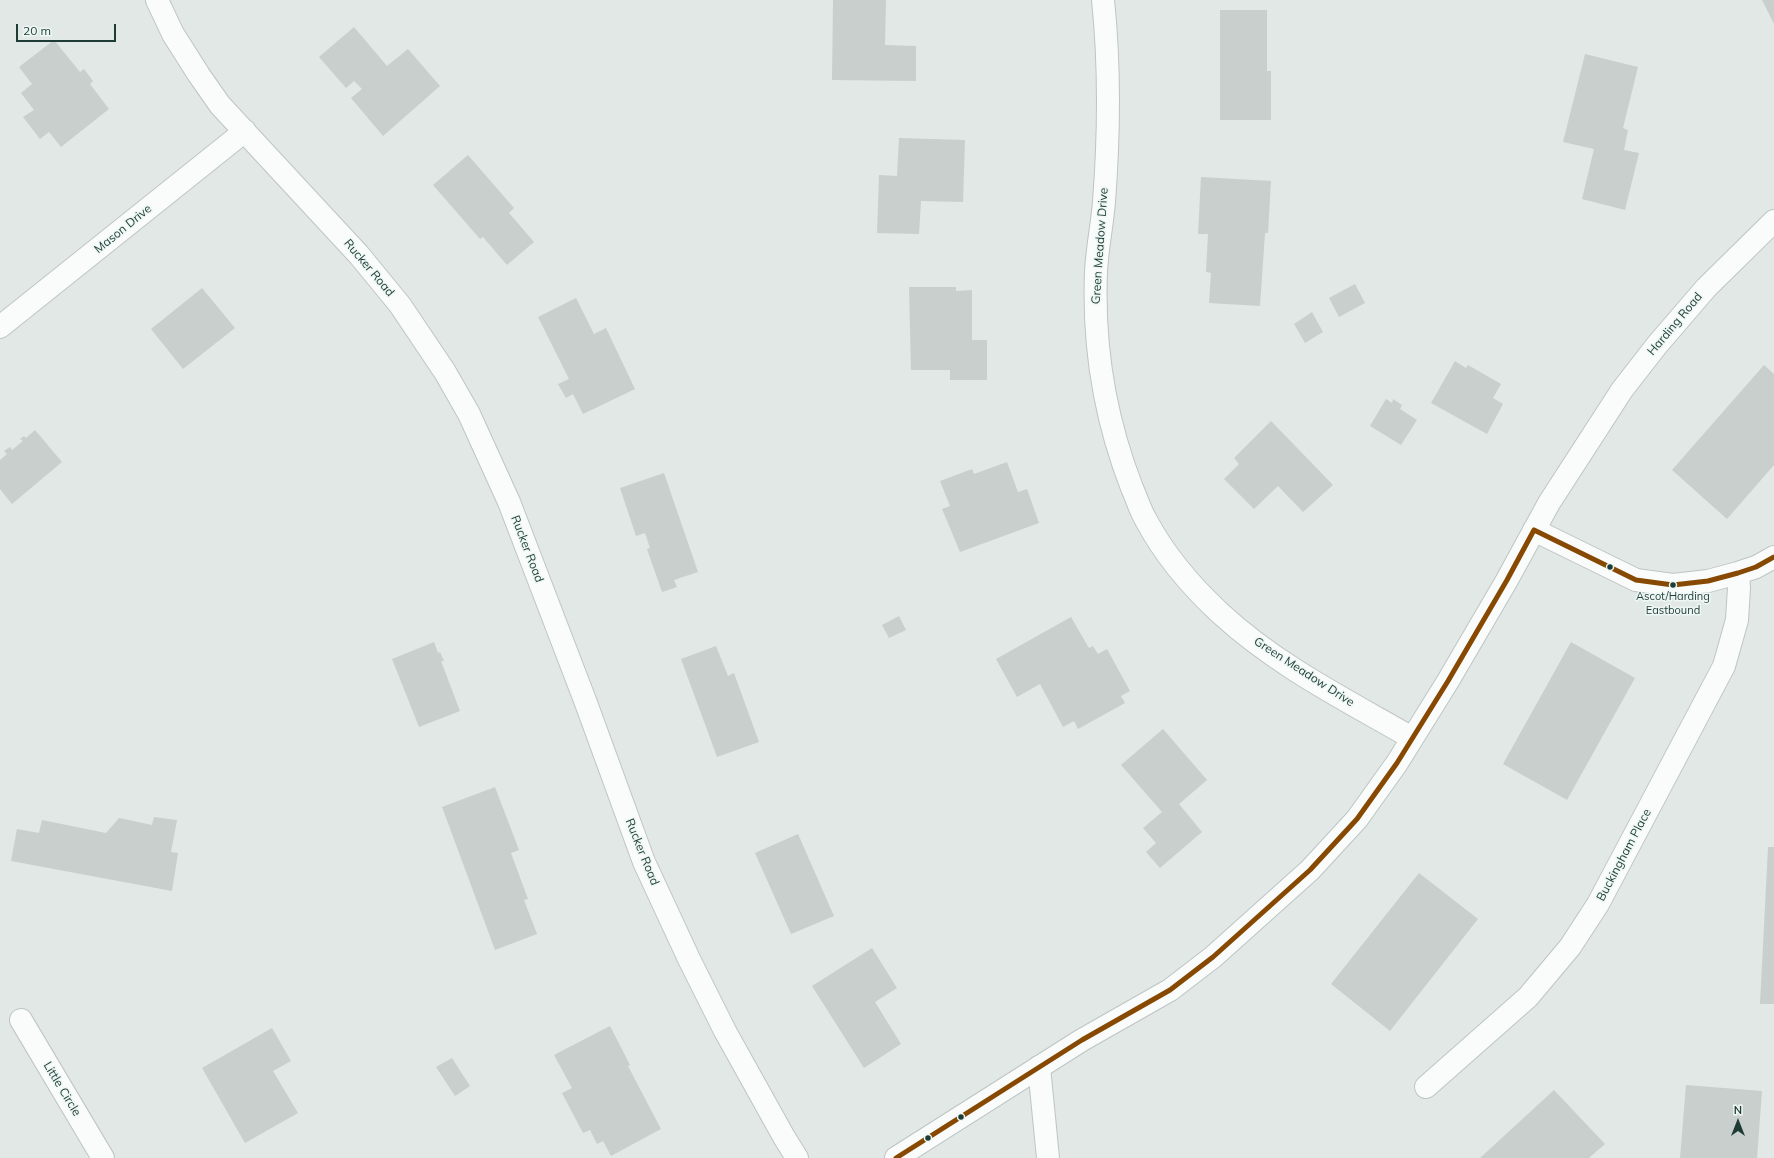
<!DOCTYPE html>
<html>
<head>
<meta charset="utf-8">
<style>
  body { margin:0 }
  #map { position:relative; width:1774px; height:1158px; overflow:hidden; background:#e1e8e5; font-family:Mulish,sans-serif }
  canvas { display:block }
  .north { position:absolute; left:1718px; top:1102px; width:40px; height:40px; -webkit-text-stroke:3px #eef7f4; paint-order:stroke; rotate:0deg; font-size:11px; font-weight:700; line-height:16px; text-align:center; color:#1e3c36 }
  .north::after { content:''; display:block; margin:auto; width:14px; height:18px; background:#1e3c36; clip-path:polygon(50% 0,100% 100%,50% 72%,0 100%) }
  .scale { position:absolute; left:16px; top:24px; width:100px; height:18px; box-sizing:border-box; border:2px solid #1e3c36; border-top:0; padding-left:5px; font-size:12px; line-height:14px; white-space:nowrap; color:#1e3c36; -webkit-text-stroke:3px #eef7f4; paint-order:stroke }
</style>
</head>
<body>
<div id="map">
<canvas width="1774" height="1158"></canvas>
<div class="north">N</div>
<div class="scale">20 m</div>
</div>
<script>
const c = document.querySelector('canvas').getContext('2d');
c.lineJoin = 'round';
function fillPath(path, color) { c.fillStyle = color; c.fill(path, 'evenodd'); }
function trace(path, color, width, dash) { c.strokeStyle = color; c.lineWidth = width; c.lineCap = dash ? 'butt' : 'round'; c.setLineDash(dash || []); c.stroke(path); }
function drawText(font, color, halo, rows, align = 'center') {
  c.font = font + ' Mulish,sans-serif'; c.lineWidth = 3; c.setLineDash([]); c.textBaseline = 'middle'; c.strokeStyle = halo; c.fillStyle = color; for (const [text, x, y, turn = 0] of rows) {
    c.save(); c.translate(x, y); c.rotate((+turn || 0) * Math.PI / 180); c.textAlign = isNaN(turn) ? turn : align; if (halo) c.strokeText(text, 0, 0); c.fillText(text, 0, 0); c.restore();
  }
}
fillPath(new Path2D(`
  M833 0H886L885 45 916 46V81L832 80Z
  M1762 0H1774V24Z
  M1220 10H1267V71H1271V120H1220Z
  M354 27 387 66 408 49 440 86 383 136 351 98 362 89 354 81 346 88 319 57Z
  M54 40 80 72 84 69 93 81 90 84 109 109 61 147 49 132 40 139 23 117 34 110 21 93 32 84 19 67Z
  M1585 54 1638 67 1623 128 1628 130 1624 150 1639 153 1625 210 1582 199 1594 149 1563 142Z
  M899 138 965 140 963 202 921 201 919 234 877 233 879 175 897 176Z
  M468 155 514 208 509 213 534 242 507 265 483 237 480 239 433 185Z
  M1201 177 1271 181 1268 233H1265L1260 306 1209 303 1211 273 1206 272 1208 234H1198Z
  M1355 284 1365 303 1339 317 1329 298Z
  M909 287H956V291L972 290V340H987V380H950V370H911Z
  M202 288 235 328 183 369 151 329Z
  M576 298 594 334 606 328 635 389 583 414 573 394 566 398 558 384 569 379 538 317Z
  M1312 312 1323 332 1305 343 1294 324Z
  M1455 361 1466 368 1468 365 1501 384 1493 398 1503 404 1487 434 1431 403Z
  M1764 365 1774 374V465L1727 519 1672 470Z
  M1386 399 1392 403 1393 399 1402 405 1400 409 1417 420 1401 445 1370 426Z
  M1271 421 1333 485 1303 512 1278 486 1254 509 1224 479 1239 464 1234 458Z
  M35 430 62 462 12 504 0 489V460L7 454 4 451 10 447 12 450 23 441 20 439 24 436 26 438Z
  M1007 462 1018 492 1027 489 1039 523 960 552 942 509 950 506 940 481 972 469 974 474Z
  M664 473 698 572 674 580 677 587 662 592 647 549 650 548 645 533 636 536 620 488Z
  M899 616 906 630 889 638 882 625Z
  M1071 617 1089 648 1093 646 1098 654 1107 649 1130 691 1121 696 1125 703 1078 729 1074 721 1063 727 1040 684 1017 697 996 659Z
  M434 642 438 653 440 652 444 661H441L460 711 419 727 392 659Z
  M1571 642 1635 678 1567 800 1503 764Z
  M716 646 728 676 734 673 759 742 717 757 681 659Z
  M1163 729 1207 780 1179 804 1202 832 1160 868 1146 852 1156 843 1143 828 1162 812 1121 765Z
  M495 787 519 850 511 853 528 899 524 900 537 934 495 950 442 807Z
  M154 817 177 820 171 852 178 853 172 891 11 861 17 829 39 833 42 820 106 833 119 818 152 825Z
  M798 834 834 916 791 934 755 853Z
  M1768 847H1774V1004H1760Z
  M1419 873 1478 919 1390 1031 1331 984Z
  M872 948 897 988 875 1002 901 1044 864 1068 812 986Z
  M610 1026 630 1065 628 1066 661 1129 611 1156 603 1141 597 1144 590 1130 583 1133 562 1093 572 1088 554 1055Z
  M272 1028 291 1061 273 1071 298 1113 245 1143 202 1068Z
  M452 1058 470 1086 455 1096 436 1067Z
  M1686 1085 1762 1091 1757 1158H1680Z
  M1554 1090 1605 1144 1589 1158H1480Z`), '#c8cfcc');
const street = new Path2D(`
  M157 0 173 34 199 75 220 105 359 255 400 305 445 372 469 414 509 502 586 703 644 862 689 959 725 1031 784 1137 797 1158
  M1103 0C1110 67 1109 136 1104 202 1102 226 1097 249 1096 272 1093 346 1105 419 1132 488 1137 499 1140 510 1146 520 1164 554 1192 587 1220 613 1276 665 1346 700 1412 738
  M0 327 245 131
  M1534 530 1636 580 1673 585 1708 581 1738 573 1756 567 1774 557
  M21 1020 103 1158
  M1039 1067 1048 1158
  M1426 1087 1528 997 1570 947 1598 904 1724 666 1737 620 1739 588 1738 573`);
const secondary = new Path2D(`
  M896 1158 1082 1040 1170 990 1213 957 1310 870 1357 819 1397 763 1448 681 1507 580 1549 503 1622 390 1657 345 1706 288 1774 221`);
trace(street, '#bec5c2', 24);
trace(secondary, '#bdc5c3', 24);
trace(street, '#fafcfb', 22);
trace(secondary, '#fafcfb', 22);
trace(new Path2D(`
  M1534 530 1636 580 1673 585 1708 581 1738 573 1756 567 1774 557
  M896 1158 1082 1040 1170 990 1213 957 1310 870 1357 819 1397 763 1448 681 1507 580 1534 530`), '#874901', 5);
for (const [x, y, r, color] of [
  [1610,567,3.5,"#1e3c36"],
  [1673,585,3.5,"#1e3c36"],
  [961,1117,3.5,"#1e3c36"],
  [928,1138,3.5,"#1e3c36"]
]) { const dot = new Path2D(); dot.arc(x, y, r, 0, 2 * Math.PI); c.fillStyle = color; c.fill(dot); trace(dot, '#eef7f4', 1.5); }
drawText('11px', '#1e3c36', '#eef7f4', [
  ["Ascot/Harding",1673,597],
  ["Eastbound",1673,611]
]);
drawText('12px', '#1e3c36', '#eef7f4', [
  ["Mason Drive",123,229,-39],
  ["Green Meadow Drive",1100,246,-86],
  ["Rucker Road",369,268,50],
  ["Harding Road",1675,324,-50],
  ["Rucker Road",527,549,69],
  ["Green Meadow Drive",1304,672,33],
  ["Rucker Road",642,852,68],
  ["Buckingham Place",1624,855,-62],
  ["Little Circle",62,1089,59]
]);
</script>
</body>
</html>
